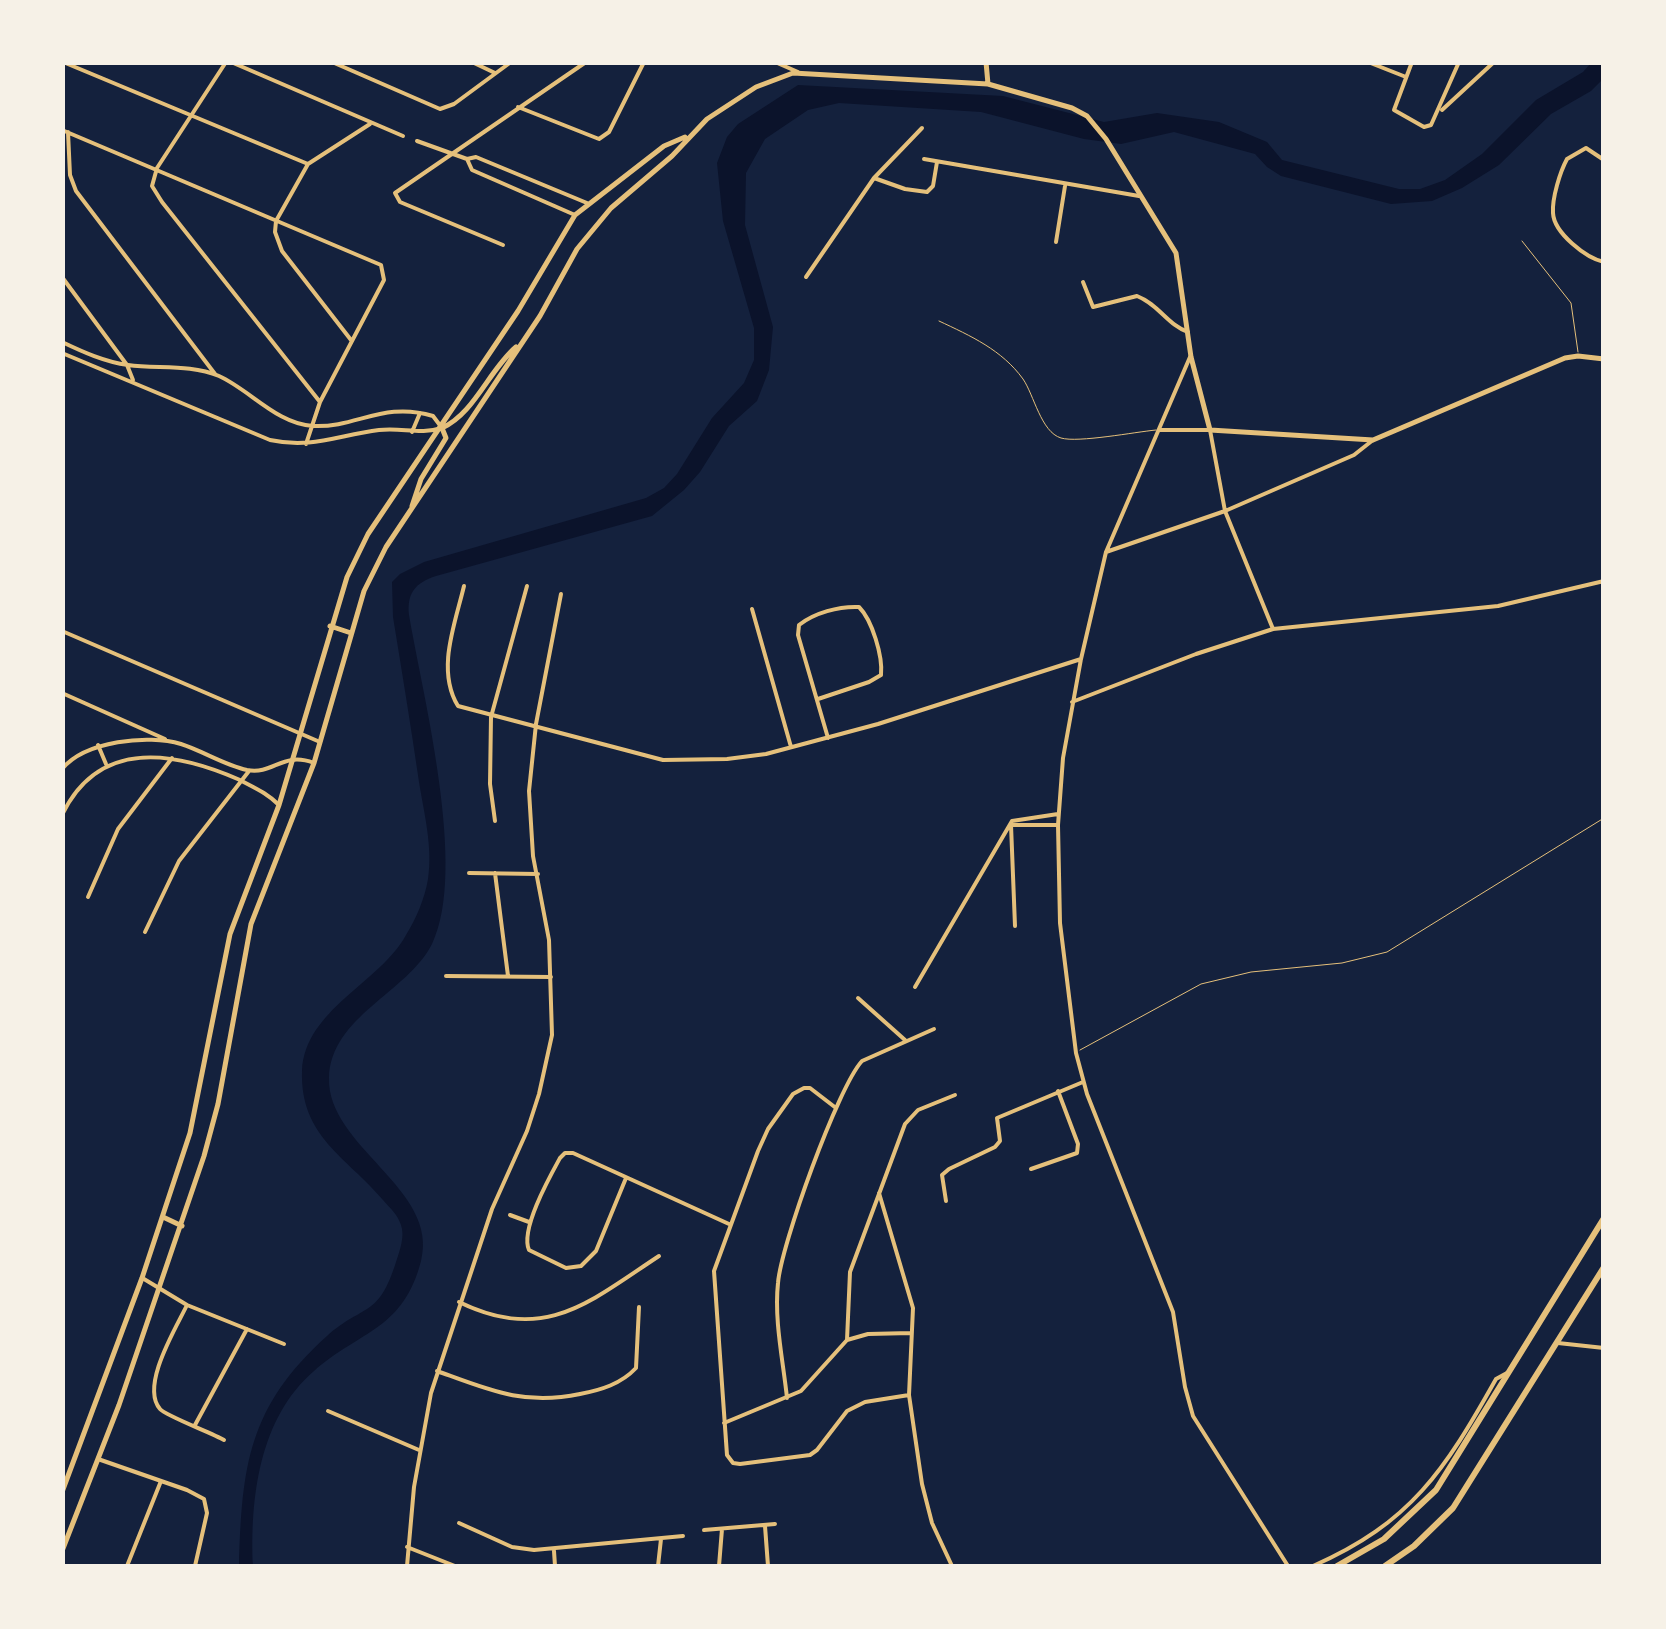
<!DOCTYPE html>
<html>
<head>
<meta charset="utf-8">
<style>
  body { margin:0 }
  #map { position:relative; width:1666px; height:1629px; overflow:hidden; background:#14213d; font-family:"Roboto Serif",serif }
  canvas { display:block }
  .frame { position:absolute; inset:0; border:65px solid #f6f1e7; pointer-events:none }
</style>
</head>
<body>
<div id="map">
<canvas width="1666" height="1629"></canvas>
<div class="frame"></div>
</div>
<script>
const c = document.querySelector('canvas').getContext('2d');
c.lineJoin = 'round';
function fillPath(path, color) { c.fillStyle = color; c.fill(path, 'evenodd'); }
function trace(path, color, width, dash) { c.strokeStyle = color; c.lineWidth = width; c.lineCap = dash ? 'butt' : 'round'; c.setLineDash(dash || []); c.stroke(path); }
fillPath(new Path2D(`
  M1591 63H1603V79L1591 91 1551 114 1499 165 1462 188 1432 201 1391 204 1281 176 1267 167 1255 154 1174 132 1121 144 1084 139 981 112 839 103 808 110 765 139 746 173 745 225 773 327 769 370 757 401 729 426 700 472 684 490 652 516 436 576C415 583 407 593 409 615 423 697 468 870 432 944 407 993 331 1016 329 1078 327 1147 440 1189 421 1261 403 1330 361 1330 314 1371 259 1418 250 1499 253 1566H239C242 1466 248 1407 327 1336 364 1303 378 1319 396 1262 400 1250 405 1236 401 1225 398 1215 390 1208 383 1200 347 1157 300 1137 302 1071 305 1009 380 983 406 935 416 919 425 898 428 879 433 847 424 813 419 782 411 727 402 672 393 617L392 582 400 574 424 562 646 498 664 488 677 474 712 418 744 383 754 360V328L723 221 717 163 727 137 738 124 798 85 1003 96 1104 122 1157 113 1219 122 1267 142 1282 160 1399 189H1420L1445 180 1482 154 1536 100 1583 72Z`), '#0b132b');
trace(new Path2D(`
  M1522 241 1571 303 1578 352
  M939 321C971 336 1002 350 1023 379 1034 395 1041 432 1061 438 1078 443 1135 432 1156 430
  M1080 1050 1201 984 1251 972 1342 963 1387 952 1604 818`), '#e5c07b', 1);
trace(new Path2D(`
  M63 62 308 164
  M226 62 157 168 152 186 162 202 320 402
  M231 62 403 136
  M332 62 440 109 454 104 511 62
  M472 62 495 73
  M775 62 798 72
  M1368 62 1406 77
  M1412 62 1394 110 1424 127 1431 125 1459 62
  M518 107 599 139 609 132 644 62
  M1442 110 1494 62
  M62 130 381 265 384 280 320 402 306 444
  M68 132 70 175 76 191 215 374
  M417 141 467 159 476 157 587 203
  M467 159 472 170 575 215
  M924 159 1139 196
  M1604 160 1586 148 1567 159C1560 172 1552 198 1553 213 1554 233 1586 258 1604 262
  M874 178 905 189 927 192 933 186 937 162
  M1056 242 1065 186
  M503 245 400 202 395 193 586 62
  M62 277 127 365 133 380
  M806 277 874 178 922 128
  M1083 282 1093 307 1137 296C1158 304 1169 326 1188 332
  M351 340 282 251 275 232 276 221 308 164 370 124
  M62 342C83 352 105 362 128 365 158 369 190 364 219 376 250 390 277 424 313 426 357 428 383 401 433 416L442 428C420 435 401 427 379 430 338 435 312 449 270 440L62 353
  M1190 357 1106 552 1081 659 1063 758 1058 825 1060 923 1076 1053 1087 1094 1173 1312 1185 1387 1193 1416 1288 1566
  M1159 430H1210L1225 511 1273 629
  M412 432 420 413
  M1106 552 1225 511 1354 455 1373 440
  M464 586C455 624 436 670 458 706L663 760 727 759 766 754 878 724 1081 659
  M752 609 791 747
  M62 631 320 742
  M62 693 165 739
  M818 699 869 682 881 675C883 656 872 620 859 607 839 606 814 613 799 625L798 635 828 738
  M1072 702 1196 654 1273 629 1498 606 1604 581
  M98 745 106 764
  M62 769C85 741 148 734 181 744 203 751 224 765 247 770 274 775 282 751 314 763
  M62 815C99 738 174 751 240 780 255 788 267 793 279 805
  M495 821 490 784 491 717 527 586
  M1011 825 1015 926
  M1011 825H1056
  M469 873 538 874
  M495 873 508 976
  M88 897 118 829 172 758
  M145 932 179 861 249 771
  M446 976 551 977
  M915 987 1012 821 1058 814
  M858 998 905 1040
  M836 1108 810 1088H804L793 1094 768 1129 758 1151 714 1271 727 1455 733 1463 740 1464 810 1455 817 1450 847 1411 865 1402 909 1395
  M1031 1169 1077 1153 1078 1144 1058 1091
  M626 1178 596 1251 581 1266 566 1268 529 1250C520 1230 549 1178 560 1158L565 1153H573L729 1224
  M879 1193 913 1308 909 1395 922 1484 932 1523 952 1566
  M946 1201 942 1175 949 1169 995 1147 1000 1141 997 1118 1083 1082
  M510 1215 529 1222
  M144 1279 187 1305 284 1344
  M459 1302C545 1344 589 1302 659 1256
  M187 1305C176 1328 140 1386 160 1409 166 1416 212 1433 224 1440
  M847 1340 850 1272 905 1124 918 1110 955 1095
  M1558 1343 1604 1348
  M437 1371C489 1390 524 1406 580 1394 601 1390 621 1384 636 1368L639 1307
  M787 1398C783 1360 774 1320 778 1283 781 1245 838 1087 862 1061L934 1029
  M328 1411 419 1450
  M724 1423 801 1391 847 1340 868 1334 911 1333
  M195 1425 247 1329
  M98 1459 187 1490 204 1499 207 1513 195 1566
  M459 1523 512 1547 534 1550 683 1536
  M765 1526 768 1566
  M704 1530 775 1524
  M407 1547 455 1566
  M554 1551 555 1566
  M127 1566 161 1481
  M407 1566 414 1487 431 1393 492 1209 527 1131 539 1094 552 1035 549 940 533 856 529 791 536 724 561 594
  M658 1566 661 1539
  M719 1566 722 1529
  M1313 1566C1411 1523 1445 1470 1496 1379L1507 1373`), '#e5c07b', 4);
trace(new Path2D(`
  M986 62 988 84
  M412 506 421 479 446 438 442 428C474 414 489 370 516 347
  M330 626 351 633
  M163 1217 182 1226
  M62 1492 142 1278 190 1133 230 934 279 805 347 577 368 534 518 311 575 215 664 146 685 137
  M62 1551 119 1405 204 1156 218 1104 251 924 314 763 364 591 386 547 540 316 577 249 611 208 672 156 707 119 756 87 793 73 988 84 1072 108 1087 116 1106 139 1176 253 1191 357 1210 430 1373 440 1565 358 1578 356 1604 359`), '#e5c07b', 5);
trace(new Path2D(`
  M1337 1566 1384 1539 1436 1490 1604 1218
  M1385 1566 1414 1546 1453 1508 1604 1267`), '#e5c07b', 6);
</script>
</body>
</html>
